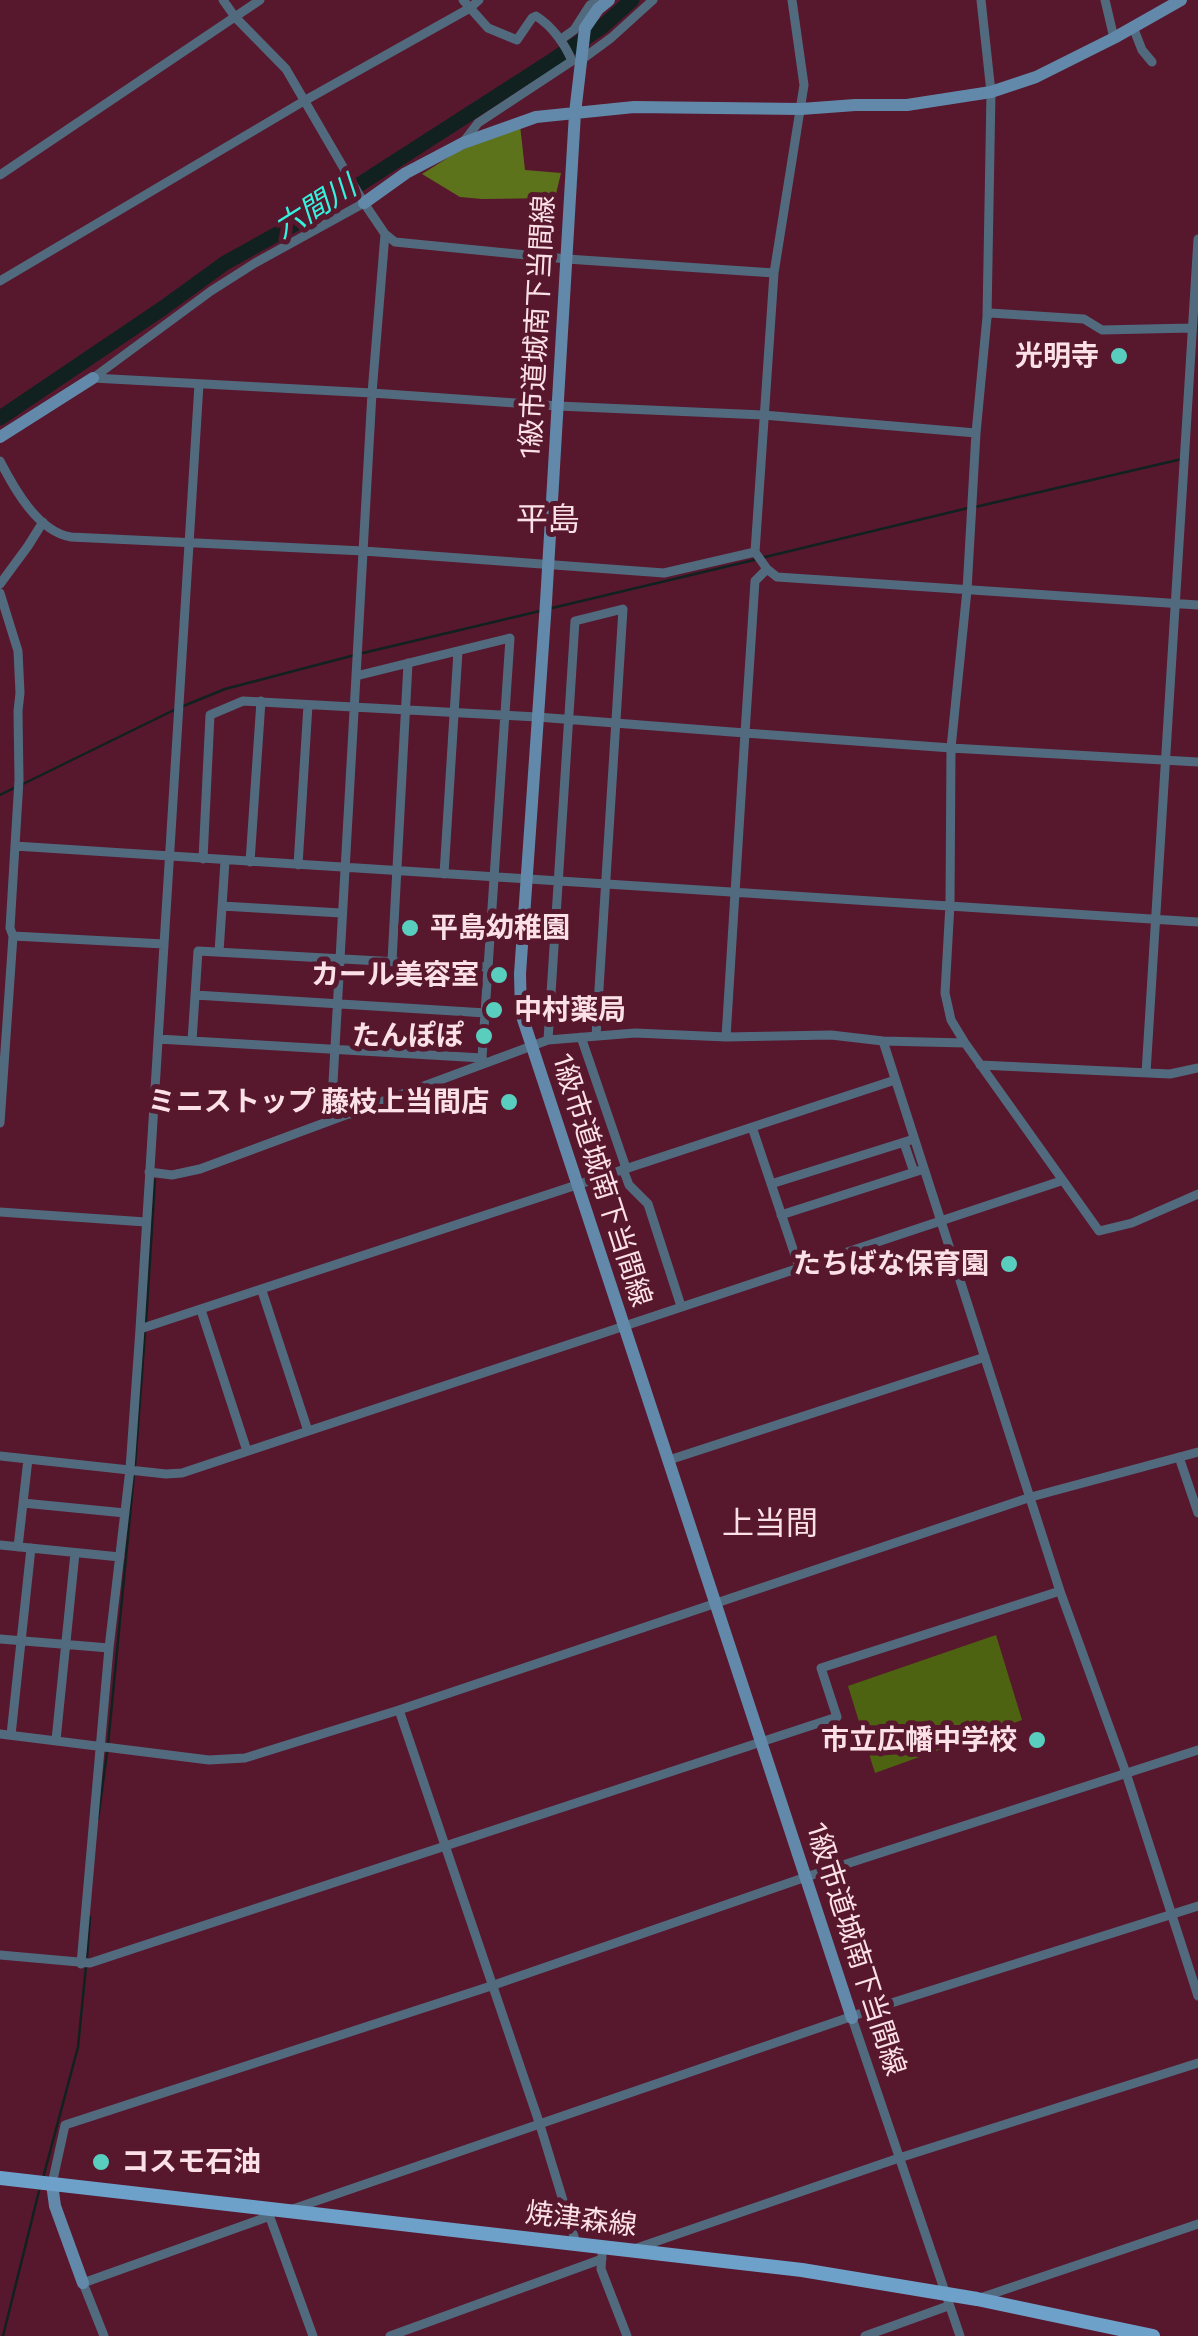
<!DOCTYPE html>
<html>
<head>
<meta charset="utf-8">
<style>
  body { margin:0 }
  canvas { display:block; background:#57172d }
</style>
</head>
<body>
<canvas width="1198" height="2336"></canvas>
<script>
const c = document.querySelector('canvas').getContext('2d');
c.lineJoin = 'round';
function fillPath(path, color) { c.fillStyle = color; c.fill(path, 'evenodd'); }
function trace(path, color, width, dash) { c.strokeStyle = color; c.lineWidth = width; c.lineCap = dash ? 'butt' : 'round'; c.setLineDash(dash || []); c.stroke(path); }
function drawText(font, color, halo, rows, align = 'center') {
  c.font = font + ' Commissioner,"Noto Sans JP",sans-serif'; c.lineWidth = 10; c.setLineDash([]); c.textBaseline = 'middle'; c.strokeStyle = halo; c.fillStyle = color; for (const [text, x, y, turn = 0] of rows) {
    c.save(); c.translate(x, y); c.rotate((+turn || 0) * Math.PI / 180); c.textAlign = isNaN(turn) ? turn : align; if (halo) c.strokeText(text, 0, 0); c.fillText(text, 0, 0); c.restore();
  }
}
fillPath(new Path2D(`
  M996 1635 1022 1720 875 1773 848 1686Z`), '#4e6311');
fillPath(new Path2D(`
  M520 125 525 170 561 173 555 198 482 199 460 197 422 174 457 152Z`), '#5c731b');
trace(new Path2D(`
  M975 507 1182 459
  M761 558 968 508
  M552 608 754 560
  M363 653 540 611
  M181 707 225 689 355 655
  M23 784 174 710
  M0 795 16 787
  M146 1323 155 1180
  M135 1466 145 1333
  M108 1745 134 1474
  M98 1819 107 1753
  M87 1958 90 1917
  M43 2178 78 2047 86 1966
  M3 2336 39 2191`), '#10211f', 2.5);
trace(new Path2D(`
  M0 418 163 308 225 263 315 213 553 60 603 26 632 0`), '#10211f', 15);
trace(new Path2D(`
  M223 0 235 17 286 69 364 203 385 234 395 242 567 259 774 273
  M463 0 488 28 517 40 532 18 536 16C552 26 565 44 572 61L478 123 465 140
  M792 0 804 85 774 273 755 552 767 569 777 577 1198 605
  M981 0 991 92 987 317 976 433 967 590 951 748 950 904 945 993 951 1020 965 1043 1099 1231 1132 1223 1198 1194
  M1105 0 1114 38
  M1133 27 1142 50 1152 62
  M560 40 574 30 590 5 597 2 604 4
  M581 60 611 38 653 0
  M0 175 260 0
  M0 281 304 101 470 8 479 0
  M987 317 990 313 1084 319 1102 330 1191 328
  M93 378 372 393 558 406 763 415 976 433
  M93 378 211 291 255 263 364 203
  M0 461C14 488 38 532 71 537L364 551 664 573 755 552
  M767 569 755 581 745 733 951 748 1198 762
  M0 584 28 546 43 522
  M0 593 18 651 20 693 18 711 19 780 10 928 13 936 0 1123
  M356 676 372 393 385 234
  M15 846 1198 922
  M203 859 210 715 243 701 537 717 745 733 726 1037
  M250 862 261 701
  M298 865 308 705
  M444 874 458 651
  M222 906 341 913
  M13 936 164 944
  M219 952 225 861
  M392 961 408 663
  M195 995 486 1013
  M581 1037 626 1168
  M158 1039 482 1058 483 1060
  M548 1040 575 621 623 609 596 1036
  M192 1041 198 951 489 967
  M883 1041 1060 1591 1126 1773 1198 1996
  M980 1065 1170 1074 1198 1068
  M1146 1073 1198 239
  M350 1114 332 1100 356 676 510 638 482 1058
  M752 1127 799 1267
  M904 1143 914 1172
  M623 1169 629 1185 648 1204 681 1306
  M149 1172 172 1175 200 1169 548 1040 635 1033 726 1037 831 1035 883 1041 965 1043
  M771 1184 914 1139
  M0 1212 146 1222
  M781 1215 924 1169
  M262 1291 308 1431
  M201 1310 247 1451
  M140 1329 895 1080
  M0 1456 166 1474 182 1473 1061 1181
  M1179 1457 1198 1513
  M669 1460 985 1357
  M23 1503 125 1513
  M0 1545 120 1557
  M18 1547 28 1459
  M0 1639 109 1648
  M399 1710 540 2125 576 2243
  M0 1734 209 1760 245 1758 399 1710 1031 1497 1198 1452
  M11 1735 31 1548
  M56 1740 75 1553
  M0 1955 90 1963 837 1717 821 1668 1060 1591
  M81 1964 109 1648 130 1469 140 1329 199 384
  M852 2018 960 2336
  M52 2184 65 2125 491 1986 806 1877 1198 1750
  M290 2210 882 2006 1198 1906
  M268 2212 313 2336
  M634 2249 899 2158 1198 2063
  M602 2254 601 2269 627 2336
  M983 2297 1198 2224
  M104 2336 83 2283 270 2216
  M390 2336 602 2259
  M865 2336 948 2306`), '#526a7e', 9);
trace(new Path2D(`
  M609 0 598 9 585 28 575 113 546 602 520 974 521 1013 852 2018
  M364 203 406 173 463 143 536 117 634 107 801 109 855 105H907L991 92 1036 77 1114 38 1181 0
  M0 437 93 378
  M52 2184 55 2206 83 2283`), '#6289a9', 12);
trace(new Path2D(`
  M0 2178 802 2270 977 2299 1153 2336`), '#6ea1c9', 14);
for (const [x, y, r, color] of [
  [1119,356,10,"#59cebf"],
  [410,928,10,"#59cebf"],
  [499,975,10,"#59cebf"],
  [494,1010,10,"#59cebf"],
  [484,1036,10,"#59cebf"],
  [509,1102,10,"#59cebf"],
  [1009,1264,10,"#59cebf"],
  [1037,1740,10,"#59cebf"],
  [101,2162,10,"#59cebf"]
]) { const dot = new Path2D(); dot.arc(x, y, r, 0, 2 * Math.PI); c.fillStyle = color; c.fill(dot); trace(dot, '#57172d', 4); }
drawText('28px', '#fbe1e7', '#57172d', [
  ["1級市道城南下当間線",537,327,-87],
  ["1級市道城南下当間線",602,1180,72],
  ["1級市道城南下当間線",856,1949,72],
  ["焼津森線",581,2219,7]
]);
drawText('bold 28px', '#fbe1e7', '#57172d', [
  ["光明寺",1099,356],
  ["平島幼稚園",430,928,"left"],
  ["カール美容室",479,975],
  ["中村薬局",514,1010,"left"],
  ["たんぽぽ",464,1036],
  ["ミニストップ 藤枝上当間店",489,1102],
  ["たちばな保育園",989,1264],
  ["市立広幡中学校",1017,1740],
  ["コスモ石油",121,2162,"left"]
], 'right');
drawText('italic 30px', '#34f2dd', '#57172d', [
  ["六間川",315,207,-32]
]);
drawText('32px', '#fbe1e7', '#57172d', [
  ["平島",548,519],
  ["上当間",770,1523]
]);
</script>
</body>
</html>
